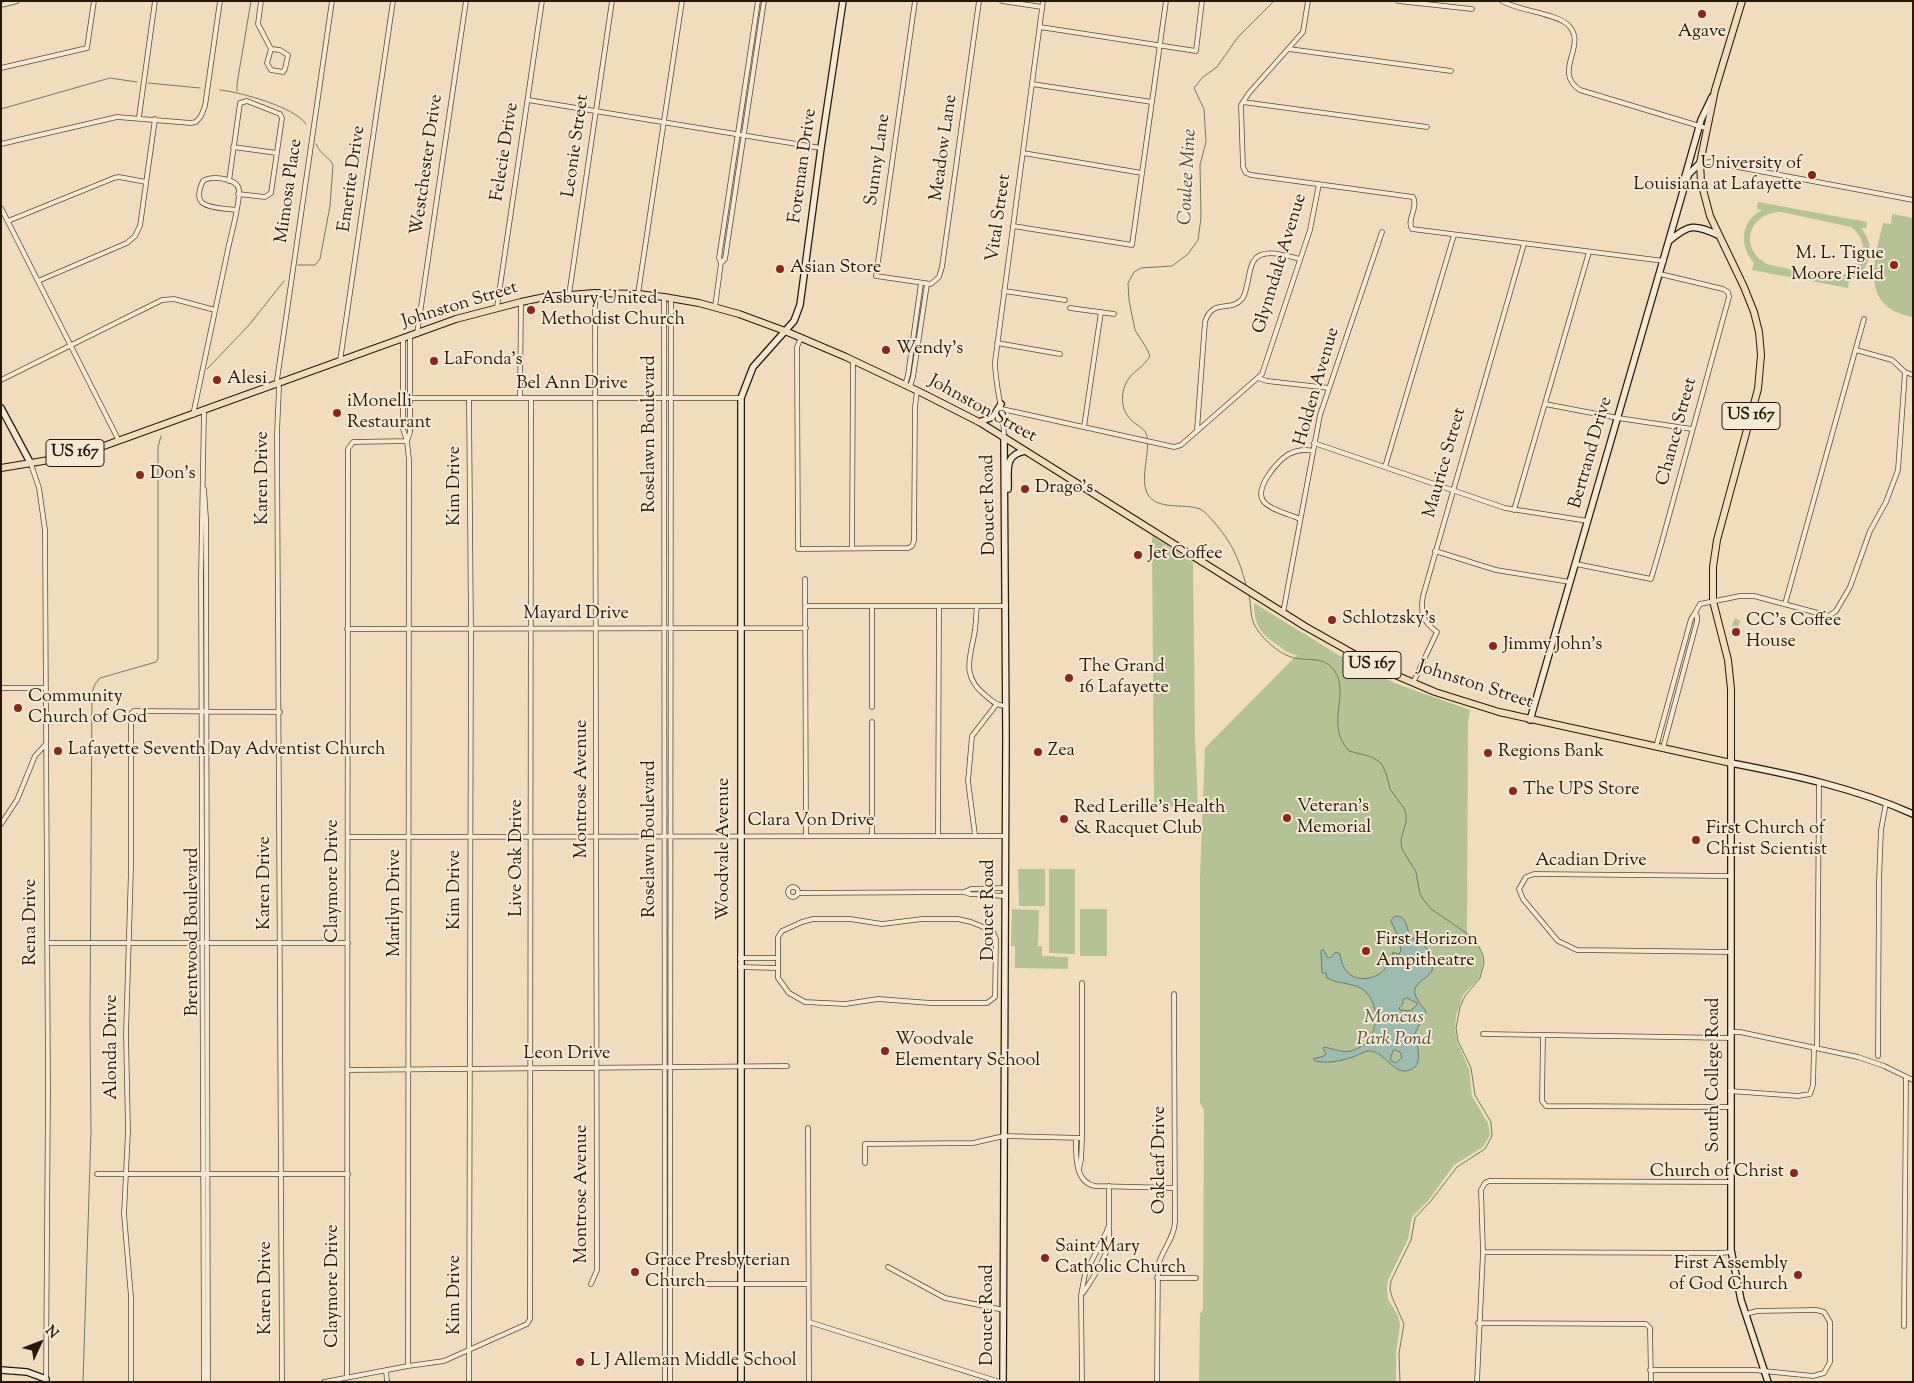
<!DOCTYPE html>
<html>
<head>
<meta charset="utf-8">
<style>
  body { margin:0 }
  #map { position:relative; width:1914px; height:1383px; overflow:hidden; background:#f1ddbd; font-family:"Sorts Mill Goudy",serif }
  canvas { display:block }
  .frame { position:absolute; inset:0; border:2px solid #271806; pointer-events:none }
  .north { position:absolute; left:15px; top:1318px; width:50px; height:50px; -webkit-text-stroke:4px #f6e9d4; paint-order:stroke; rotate:47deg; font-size:14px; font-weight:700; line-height:20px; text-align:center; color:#271806 }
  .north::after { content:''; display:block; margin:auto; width:18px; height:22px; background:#271806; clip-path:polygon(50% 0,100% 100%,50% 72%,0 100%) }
</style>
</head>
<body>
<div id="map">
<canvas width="1914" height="1383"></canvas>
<div class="frame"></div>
<div class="north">N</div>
</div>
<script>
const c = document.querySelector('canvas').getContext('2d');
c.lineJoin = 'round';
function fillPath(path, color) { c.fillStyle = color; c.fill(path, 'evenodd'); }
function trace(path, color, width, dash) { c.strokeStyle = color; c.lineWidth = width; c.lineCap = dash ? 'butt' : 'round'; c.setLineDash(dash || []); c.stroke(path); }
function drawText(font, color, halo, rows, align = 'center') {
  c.font = font + ' "Sorts Mill Goudy",serif'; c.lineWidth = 4; c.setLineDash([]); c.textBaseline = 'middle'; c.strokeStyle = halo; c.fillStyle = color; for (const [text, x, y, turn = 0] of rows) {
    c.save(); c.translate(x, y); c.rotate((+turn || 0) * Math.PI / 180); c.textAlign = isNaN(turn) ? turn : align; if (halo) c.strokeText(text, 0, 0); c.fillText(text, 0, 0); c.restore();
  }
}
fillPath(new Path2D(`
  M1758 202 1867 222 1866 228H1861C1876 246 1872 270 1849 280L1848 288 1752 270 1754 263C1739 246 1740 221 1762 210L1757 209ZM1781 212 1851 227C1859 233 1865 243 1863 254 1861 264 1853 273 1843 275 1828 279 1787 268 1770 265 1738 252 1747 212 1781 212Z
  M1892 214 1913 218V317C1859 307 1874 262 1883 223L1891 224Z
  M1152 536 1193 562 1195 738 1198 808 1154 806Z
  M1254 603 1350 662 1397 684 1470 710 1468 723 1467 934 1475 939 1482 955 1483 963 1479 978 1463 995 1456 1016 1455 1029 1457 1041 1469 1069 1472 1096 1488 1123 1490 1135 1483 1147 1454 1165 1428 1201 1412 1217 1408 1239 1388 1280 1387 1289 1388 1299 1398 1316 1400 1325 1396 1353V1382H1199L1200 1314 1203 1309 1204 1110 1200 1103V878L1205 748 1297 655C1290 654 1285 651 1279 646 1261 634 1254 626 1254 603Z
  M1735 618 1740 621 1735 637 1729 634Z
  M1018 869H1045V906H1019Z
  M1049 869H1075V954L1049 953Z
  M1012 909 1039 910 1038 946H1042V956L1068 957V969L1015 968V946H1011Z
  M1080 909H1107V956H1080Z`), '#b4c295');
const water = new Path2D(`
  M1395 916C1409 916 1405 929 1411 936 1413 940 1418 940 1421 943 1430 950 1434 960 1432 971 1428 977 1423 979 1419 983 1408 993 1421 1003 1426 1012L1415 1033C1416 1043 1424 1063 1412 1069 1394 1079 1386 1050 1368 1051 1363 1052 1358 1055 1353 1057 1340 1061 1328 1064 1315 1061L1313 1059 1324 1056 1326 1054 1323 1048 1324 1047C1335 1049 1344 1054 1354 1050 1378 1042 1382 1009 1366 992 1356 982 1339 985 1327 978L1326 973H1322L1321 951 1323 949 1327 957 1330 958 1336 952 1340 954C1341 959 1342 965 1345 969 1353 983 1375 980 1384 970 1389 964 1391 959 1393 952L1399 954 1401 951 1399 939 1391 921ZM1407 998 1417 1003V1005L1410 1011 1400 1010 1399 1008 1403 1004V1000ZM1395 1050 1400 1052 1402 1057 1396 1063 1390 1060 1393 1051Z`);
fillPath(water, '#9bbcaf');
trace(water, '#6d7a6b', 1);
trace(new Path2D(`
  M148 83 200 88
  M220 90C240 92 295 107 306 124
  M237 91V84L251 1
  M1 109 110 78 137 82
  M298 265H315L320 259 330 206 333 165C329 156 322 157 316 144
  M207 369 249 325 284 281
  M1246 585C1239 558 1232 543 1214 522 1209 517 1206 512 1200 509 1184 503 1156 511 1147 493 1140 478 1150 453 1147 436 1145 428 1136 425 1131 420 1120 409 1120 391 1129 378 1136 370 1144 366 1150 356L1147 349 1135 330 1129 300 1128 283 1134 272 1141 268 1172 266 1188 254 1198 240 1201 218 1200 165 1206 142 1204 109 1194 88 1203 77 1217 67 1238 37 1274 1
  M1249 594C1251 604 1250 615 1254 624 1260 637 1278 653 1291 657 1306 662 1323 655 1334 670 1351 693 1324 724 1349 751L1372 757 1381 763 1386 773 1390 789 1404 808 1406 814V822L1401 840 1402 849 1416 872 1420 894 1423 899 1431 909 1475 939 1483 955 1484 963 1480 978 1465 996 1460 1007 1456 1028 1458 1041 1471 1068 1475 1095 1491 1122 1492 1136 1485 1149 1457 1167 1430 1202 1415 1218 1411 1240 1391 1281 1390 1289 1392 1297 1404 1324 1399 1353 1400 1382
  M83 1382 91 1132 90 1022 92 692 95 684 100 678 156 662 158 659V447L161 436`), '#6d7a6b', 1);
const street = new Path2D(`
  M261 1 258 24 271 49 267 63 271 70 283 72 285 69 288 55 280 50 271 49
  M915 1 876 276 931 284 939 277 942 267 979 1
  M1002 1 1042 7
  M1308 1 1303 32 1249 93 1241 105 1243 167 1246 173 1251 175 1413 197C1419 207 1406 220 1412 229L1664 261
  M1398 1 1472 9
  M1502 1C1519 11 1554 13 1567 24 1590 44 1551 71 1580 90L1706 128
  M1 5 17 1
  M1040 27 1196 51 1202 1
  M1289 49 1451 71
  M1 68 87 48 94 1
  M1032 84 1152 102
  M528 100 821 148
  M1243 102 1427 127
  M139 117 155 1
  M1 144 117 117 191 123 196 122 201 116 205 106 220 1
  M233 147 277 153
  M1023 153 1142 173
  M1700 163 1711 162 1913 200
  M229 181 240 103 247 101 280 114 282 118 271 193 265 197 238 194
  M1 208 119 441
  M8 221 114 178 119 177 146 182
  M1013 226 1132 245 1166 1
  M721 263 725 259 764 1
  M38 281 127 243 135 236 140 226 155 119
  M1004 291 1065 300
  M638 294 682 1
  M569 295 612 1
  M664 297 665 1382
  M497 307 542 1
  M715 307 721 263 719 258 758 1
  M1070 308 1114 314
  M417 334 466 1
  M403 338V429L407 441 409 460 408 1366
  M801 338 797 347 798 549 908 548 912 546 914 541 915 407 917 391
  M997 343 1060 354
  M1856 350 1892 360 1905 372 1913 375
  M340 361 393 1
  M1258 378 1267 381 1329 388
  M1 380 162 300 174 299 215 310
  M905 385 908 375 921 283
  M910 387 913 377 927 284
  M408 398H741
  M520 398 521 302
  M1545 404 1618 418 1692 429
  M1002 409 1174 447 1181 445 1262 374 1310 230 1319 184
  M204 411 201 576 204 1382
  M193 415C204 361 216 308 227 254 230 237 240 206 239 190 238 178 210 175 203 181 189 210 215 207 236 210
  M1084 427 1101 312
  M1197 430 1205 322C1212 298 1230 313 1242 299 1246 294 1246 287 1248 281 1249 275 1250 268 1253 262 1261 246 1287 256 1300 259
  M1004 437C1004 412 995 387 995 362L1043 1
  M1314 443 1505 508 1588 521
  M31 464 39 488 45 530 48 1090 46 1379
  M1385 467 1454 235
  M204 489 206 519 208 1382
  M1514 510 1589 252
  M1300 519C1290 514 1272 511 1264 502 1253 489 1278 460 1289 454 1297 450 1305 449 1313 451
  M852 548 853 361
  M1435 551 1496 570 1570 582
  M1576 564 1651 579 1661 545 1729 297 1728 292 1723 289 1660 274
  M805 579 806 835
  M1785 604 1864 319
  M806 606H1006
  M977 606C976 614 976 622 975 630 971 656 960 675 985 695 992 701 996 705 1005 706
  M872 607V707
  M1283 613 1320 415 1382 232
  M347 629 806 628
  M1413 683 1437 632C1423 622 1420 613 1423 596L1524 244
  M1 688H46
  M872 722V835
  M1656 747 1691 619 1695 613
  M1663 748 1697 621V616L1695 613 1700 604 1740 596H1754L1829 616 1836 611 1850 587 1870 531 1886 502 1898 470 1905 372
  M1 824 17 800 35 756 46 744
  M975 835 968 781 972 736 996 705
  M938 836 939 607
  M348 837 1005 836
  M788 892a5 5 0 1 1 10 0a5 5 0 1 1-10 0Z
  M964 892 971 889 1005 888
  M799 893 964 892 970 894 1005 896
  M813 919H850L882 924 922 919H958L971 922 988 929 993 932 996 939 995 997 987 1003H931L878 999 845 1004 805 1002 789 993 778 978V937L782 931 802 922Z
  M47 943H348
  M1731 952 1577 950 1558 941 1523 899 1519 889 1526 877 1534 874 1731 876
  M740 958H777
  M740 967 777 968
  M1731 1032H1740L1858 1057 1884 1066 1913 1080
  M1483 1034 1731 1038
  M1543 1036 1542 1101 1546 1106 1730 1107
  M1817 1048 1819 782
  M1878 1056 1879 880 1881 830 1886 803
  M348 1070 787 1066
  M1730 1091 1798 1096 1810 1094 1813 1085 1814 1048
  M808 1128 809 1382
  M1076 1138C1076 1154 1074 1182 1095 1186L1175 1188
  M865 1163V1144L973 1143 1004 1136 1082 1138
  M1079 1169 1081 1160 1082 1138V983
  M97 1174H348
  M1483 1252 1722 1253 1731 1252
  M888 1267 945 1298 1004 1310
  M1157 1278H1196
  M591 1284 597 1270 595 293
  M670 1284H808
  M1083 1293C1096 1273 1112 1252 1109 1227
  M809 1322 1000 1382
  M1478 1323 1646 1324 1650 1328 1651 1382
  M1904 1326 1906 1077
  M386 1370 387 1382
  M1650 1370H1754L1813 1376 1824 1373 1830 1362V1322L1824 1312 1816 1310 1757 1311 1746 1314
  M347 1377 348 449 353 442 407 441 410 432V336
  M131 1382V1297L124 1214 128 1131 126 1034 131 868V714L134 711 280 712
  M282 1382 277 433 279 388 277 380 332 1
  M324 1382 408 1366 444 1361 527 1324 530 1319 531 398
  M469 1382 471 630 469 399
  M670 1382 671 298
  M1082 1382 1081 1295 1085 1274 1106 1233 1109 1225V1186
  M1157 1382 1158 1266C1162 1250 1174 1239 1175 1222L1174 994
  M1477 1382 1483 1252 1481 1190 1485 1183 1489 1181 1730 1182`);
const secondary = new Path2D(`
  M1684 180 1701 120 1712 97
  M1669 241C1689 224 1694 224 1718 235
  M1 408 31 464
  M979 422 993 417 1001 404
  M1008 489C1009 471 1003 455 1025 451
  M1530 720 1686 181 1689 174 1700 163
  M1 1370 27 1372 46 1379V1382
  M741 1382V398L753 367 794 321 800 305 821 148 843 1
  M1003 1382 1006 735 1004 437
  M1768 1382 1741 1300 1731 1250V763C1793 775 1855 788 1913 814`);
const primary = new Path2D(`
  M1 468 55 459 101 447 456 319 521 302 545 297 595 293 638 294 664 297 699 303 739 314 785 331 846 357 922 393 981 423 1306 627 1379 668 1435 692 1499 712 1731 763V689L1728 660 1713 601V567L1717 540 1758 389 1761 355 1759 332 1754 312 1744 287 1710 216 1701 182 1700 163 1715 90 1742 1`);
trace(street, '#5a4934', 5.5);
trace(secondary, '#271806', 8);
trace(primary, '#271806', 8);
trace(street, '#f6e9d4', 4);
trace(secondary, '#f6e9d4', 5.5);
trace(primary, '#f1ddbd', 6);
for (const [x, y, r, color] of [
  [1702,14,5,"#8f2418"],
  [1812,175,5,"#8f2418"],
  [1894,265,5,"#8f2418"],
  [780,269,5,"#8f2418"],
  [531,310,5,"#8f2418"],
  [886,350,5,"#8f2418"],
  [434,361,5,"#8f2418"],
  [217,380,5,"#8f2418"],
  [337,413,5,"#8f2418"],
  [140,475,5,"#8f2418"],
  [1025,489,5,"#8f2418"],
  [1138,555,5,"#8f2418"],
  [1332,620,5,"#8f2418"],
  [1736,632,5,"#8f2418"],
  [1493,646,5,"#8f2418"],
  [1069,678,5,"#8f2418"],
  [18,708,5,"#8f2418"],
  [58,751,5,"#8f2418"],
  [1038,752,5,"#8f2418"],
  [1488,753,5,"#8f2418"],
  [1513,791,5,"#8f2418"],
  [1287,818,5,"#8f2418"],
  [1064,819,5,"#8f2418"],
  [1696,840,5,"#8f2418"],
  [1366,951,5,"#8f2418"],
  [885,1051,5,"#8f2418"],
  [1794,1173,5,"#8f2418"],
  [1045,1258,5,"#8f2418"],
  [635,1272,5,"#8f2418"],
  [1798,1275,5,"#8f2418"],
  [580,1362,5,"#8f2418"]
]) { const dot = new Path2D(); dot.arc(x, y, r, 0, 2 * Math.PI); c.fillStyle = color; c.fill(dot); trace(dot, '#f6e9d4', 2); }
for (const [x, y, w] of [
  [1751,416,58],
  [75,453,58],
  [1372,665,58]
]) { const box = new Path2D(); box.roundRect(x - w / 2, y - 13.5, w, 27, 4); c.fillStyle = '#f6e9d4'; c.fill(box); trace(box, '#271806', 1); }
drawText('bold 16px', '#271806', null, [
  ["US 167",1751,416],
  ["US 167",75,453],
  ["US 167",1372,665]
]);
drawText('18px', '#271806', '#f6e9d4', [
  ["Agave",1702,33,"center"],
  ["University of",1802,165,"right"],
  ["Louisiana at Lafayette",1802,186,"right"],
  ["M. L. Tigue",1884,255,"right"],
  ["Moore Field",1884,276,"right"],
  ["Asian Store",790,269],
  ["Asbury United",541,300],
  ["Methodist Church",541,321],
  ["Wendy's",896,350],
  ["LaFonda's",444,361],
  ["Alesi",227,380],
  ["iMonelli",347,403],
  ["Restaurant",347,424],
  ["Don's",150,475],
  ["Drago's",1035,489],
  ["Jet Coffee",1148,555],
  ["Schlotzsky's",1342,620],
  ["CC's Coffee",1746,622],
  ["House",1746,643],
  ["Jimmy John's",1503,646],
  ["The Grand",1079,668],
  ["16 Lafayette",1079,689],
  ["Community",28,698],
  ["Church of God",28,719],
  ["Lafayette Seventh Day Adventist Church",68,751],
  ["Zea",1048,752],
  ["Regions Bank",1498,753],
  ["The UPS Store",1523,791],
  ["Veteran's",1297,808],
  ["Memorial",1297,829],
  ["Red Lerille's Health",1074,809],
  ["& Racquet Club",1074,830],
  ["First Church of",1706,830],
  ["Christ Scientist",1706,851],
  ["First Horizon",1376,941],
  ["Ampitheatre",1376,962],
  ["Woodvale",895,1041],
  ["Elementary School",895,1062],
  ["Church of Christ",1784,1173,"right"],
  ["Saint Mary",1055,1248],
  ["Catholic Church",1055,1269],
  ["Grace Presbyterian",645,1262],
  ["Church",645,1283],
  ["First Assembly",1788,1265,"right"],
  ["of God Church",1788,1286,"right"],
  ["L J Alleman Middle School",590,1362]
], 'left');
drawText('18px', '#271806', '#f6e9d4', [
  ["Leonie Street",577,146,-82],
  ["Meadow Lane",945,148,-82],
  ["Felecie Drive",506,152,-81],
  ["Sunny Lane",879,160,-82],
  ["Westchester Drive",428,165,-82],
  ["Foreman Drive",804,166,-82],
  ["Emerite Drive",353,179,-82],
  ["Mimosa Place",290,191,-82],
  ["Vital Street",1000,218,-82],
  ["Glynndale Avenue",1281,264,-73],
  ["Johnston Street",460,306,-17],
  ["Bel Ann Drive",572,385],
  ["Holden Avenue",1318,387,-74],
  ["Johnston Street",982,410,29],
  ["Chance Street",1678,432,-75],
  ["Roselawn Boulevard",651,434,-90],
  ["Bertrand Drive",1592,453,-74],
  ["Maurice Street",1446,463,-74],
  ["Karen Drive",264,478,-90],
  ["Kim Drive",456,486,-90],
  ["Doucet Road",990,505,-91],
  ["Mayard Drive",576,615],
  ["Johnston Street",1475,686,18],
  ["Montrose Avenue",583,789,-90],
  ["Clara Von Drive",811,822],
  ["Roselawn Boulevard",651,839,-90],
  ["Woodvale Avenue",725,849,-90],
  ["Live Oak Drive",518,858,-90],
  ["Acadian Drive",1591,862],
  ["Claymore Drive",334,881,-90],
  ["Karen Drive",266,883,-90],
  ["Kim Drive",456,890,-90],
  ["Marilyn Drive",396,903,-90],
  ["Doucet Road",990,910,-90],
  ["Rena Drive",32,922,-90],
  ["Brentwood Boulevard",194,932,-90],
  ["Alonda Drive",113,1047,-90],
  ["Leon Drive",567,1055],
  ["South College Road",1715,1075,-90],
  ["Oakleaf Drive",1161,1160,-90],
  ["Montrose Avenue",583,1194,-90],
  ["Claymore Drive",334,1286,-90],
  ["Karen Drive",267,1288,-90],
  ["Kim Drive",456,1295,-90],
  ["Doucet Road",989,1315,-90]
]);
drawText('italic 19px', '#505141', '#f6e9d4', [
  ["Coulee Mine",1189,177,-87],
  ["Moncus",1394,1019],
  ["Park Pond",1394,1041]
]);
</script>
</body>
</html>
